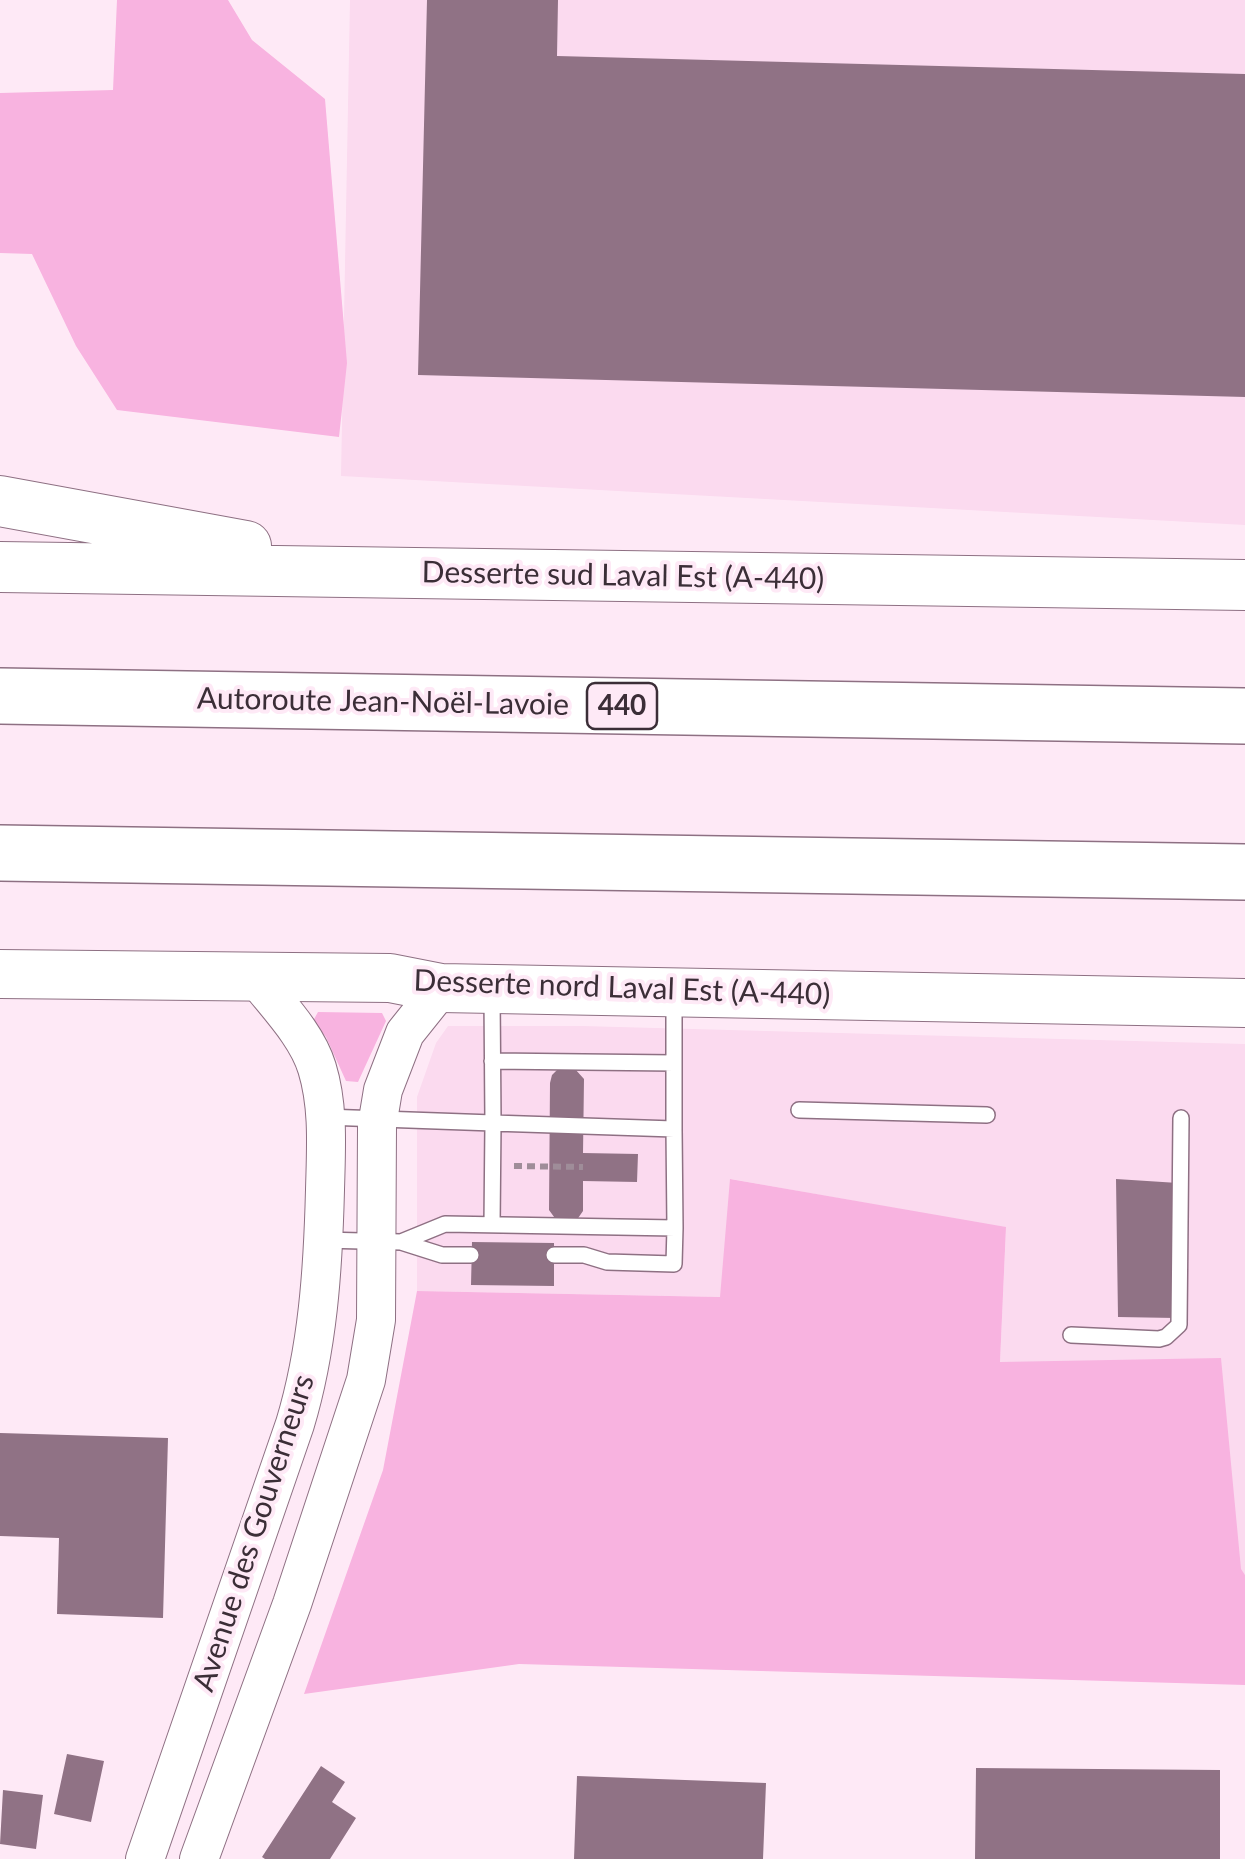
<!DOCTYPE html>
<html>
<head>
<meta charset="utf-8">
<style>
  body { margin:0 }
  canvas { display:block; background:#fee9f6 }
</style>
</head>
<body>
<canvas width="1245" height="1859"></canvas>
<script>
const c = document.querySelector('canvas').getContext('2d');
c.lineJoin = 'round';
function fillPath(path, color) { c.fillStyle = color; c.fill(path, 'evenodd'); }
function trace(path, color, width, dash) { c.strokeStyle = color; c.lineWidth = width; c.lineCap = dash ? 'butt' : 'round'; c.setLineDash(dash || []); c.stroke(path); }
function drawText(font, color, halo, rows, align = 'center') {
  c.font = font + ' Lato,sans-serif'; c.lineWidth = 8; c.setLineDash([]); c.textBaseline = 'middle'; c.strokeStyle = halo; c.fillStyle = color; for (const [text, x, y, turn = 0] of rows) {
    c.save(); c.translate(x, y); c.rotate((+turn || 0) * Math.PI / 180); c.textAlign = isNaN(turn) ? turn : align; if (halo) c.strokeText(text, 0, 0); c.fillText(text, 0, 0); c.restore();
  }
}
fillPath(new Path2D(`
  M350 0H1245V525L341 476Z
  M448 1026H582L1245 1044V1575L1000 1362 1006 1228 731 1179 721 1297 417 1291V1097L436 1043Z`), '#fbdaef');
fillPath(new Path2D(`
  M117 0H228L252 40 325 99 347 363 339 437 117 410 76 346 32 254 0 253V93L113 90Z
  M318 1012 382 1013 386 1021 358 1082 346 1081 326 1037 313 1021Z
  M730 1179 1006 1227 1000 1362 1221 1358 1241 1569 1245 1575V1685L519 1664 304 1694 383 1470 417 1291 720 1297Z`), '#f8b3e0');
fillPath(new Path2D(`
  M427 0H558L557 56 1245 74V397L418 375Z
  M558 1069H575L584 1079 583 1153 638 1154 637 1182 583 1181V1211L576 1221H557L549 1210 550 1083 552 1075Z
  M1116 1179 1178 1183 1175 1318 1118 1317Z
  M472 1242 554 1243V1286L471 1285Z
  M0 1433 168 1438 163 1618 57 1614 59 1538 0 1536Z
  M67 1754 104 1761 91 1822 54 1814Z
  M321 1766 345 1782 332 1802 356 1818 330 1859H265L262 1857Z
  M976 1768 1220 1770V1859H975Z
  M577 1776 766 1783 763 1859H574Z
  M3 1790 43 1795 36 1849 0 1844Z`), '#907285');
const service = new Path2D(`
  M492 1061 674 1063
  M799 1110 987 1115
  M325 1117 493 1123 492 995
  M492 1225 493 1123 674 1129V997
  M323 1240 401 1242 445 1224 675 1228 674 1129
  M401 1242 442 1255H471
  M554 1255H584L607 1262 674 1264 675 1228
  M1071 1335 1159 1339 1166 1337 1179 1325 1181 1118`);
const tertiary = new Path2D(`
  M145 1859 295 1424C318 1348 323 1269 325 1190 326 1149 329 1107 317 1068 307 1035 278 1006 257 979
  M199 1859 292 1604 366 1380 376 1320 377 1126 383 1090 405 1033 441 988`);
const primary = new Path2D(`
  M0 974 390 978 441 988 1245 1003`);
const trunk = new Path2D(`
  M0 501 246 546
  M0 567 1245 585`);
const motorway = new Path2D(`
  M0 696 1245 716
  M0 853 1245 872`);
trace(service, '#8e7083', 18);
trace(tertiary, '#8e7083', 40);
trace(primary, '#8e7083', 50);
trace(trunk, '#8e7083', 52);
trace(motorway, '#8e7083', 58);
trace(new Path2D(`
  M514 1166 583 1167`), '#9f8d99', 6, [8, 5]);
trace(service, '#fff', 15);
trace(tertiary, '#fff', 38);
trace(primary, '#fff', 48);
trace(trunk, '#fff', 50);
trace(motorway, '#fff', 55);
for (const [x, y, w] of [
  [622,706,70]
]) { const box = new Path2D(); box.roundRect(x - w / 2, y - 23, w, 46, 8); c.fillStyle = '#fee9f6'; c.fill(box); trace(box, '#3b2e37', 2.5); }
drawText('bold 28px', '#3b2e37', null, [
  ["440",622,706]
]);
drawText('30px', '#3b2e37', '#fee9f6', [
  ["Desserte sud Laval Est (A-440)",623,576,1],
  ["Autoroute Jean-Noël-Lavoie",383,702,1],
  ["Desserte nord Laval Est (A-440)",622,988,2],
  ["Avenue des Gouverneurs",254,1533,-72]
]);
</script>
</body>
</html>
